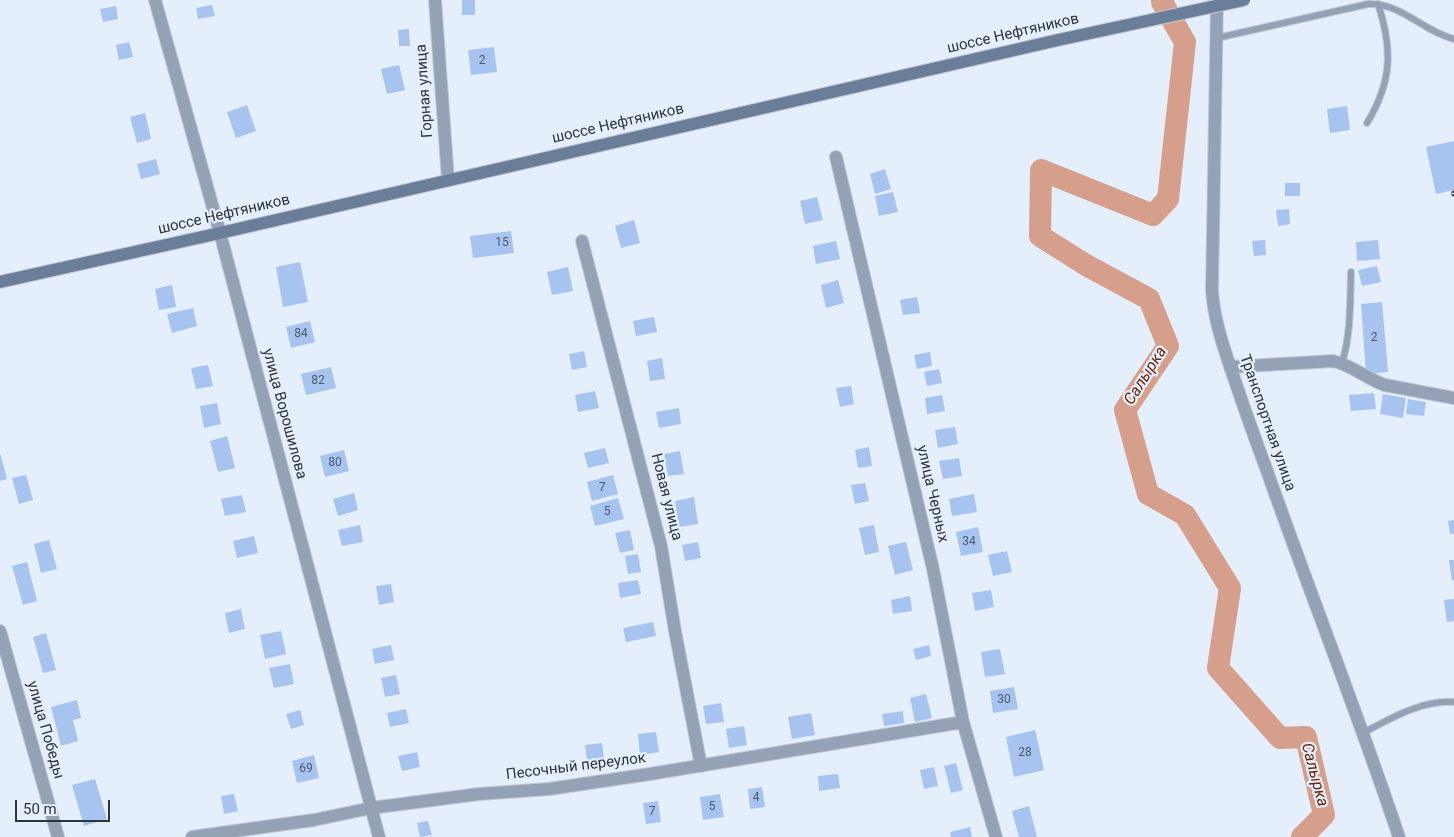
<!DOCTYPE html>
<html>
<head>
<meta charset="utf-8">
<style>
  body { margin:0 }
  #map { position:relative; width:1454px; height:837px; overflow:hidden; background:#e5eefb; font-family:Roboto,sans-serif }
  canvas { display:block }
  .scale { position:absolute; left:15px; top:800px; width:95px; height:22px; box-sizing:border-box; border:2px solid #2f353d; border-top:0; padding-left:6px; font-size:15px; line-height:18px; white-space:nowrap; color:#2f353d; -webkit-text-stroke:4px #e5eefb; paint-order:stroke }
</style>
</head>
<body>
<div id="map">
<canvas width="1454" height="837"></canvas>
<div class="scale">50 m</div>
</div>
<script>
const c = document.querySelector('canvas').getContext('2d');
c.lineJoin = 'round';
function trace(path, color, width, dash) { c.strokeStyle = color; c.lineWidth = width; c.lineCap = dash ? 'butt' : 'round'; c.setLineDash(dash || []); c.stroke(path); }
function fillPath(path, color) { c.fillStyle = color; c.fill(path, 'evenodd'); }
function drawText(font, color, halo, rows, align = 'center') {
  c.font = font + ' Roboto,sans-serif'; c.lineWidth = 4.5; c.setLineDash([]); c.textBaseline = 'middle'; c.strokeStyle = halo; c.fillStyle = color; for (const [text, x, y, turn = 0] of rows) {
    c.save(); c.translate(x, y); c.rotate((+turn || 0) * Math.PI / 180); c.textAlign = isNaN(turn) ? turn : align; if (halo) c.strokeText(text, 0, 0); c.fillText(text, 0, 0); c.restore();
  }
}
trace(new Path2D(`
  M1163 0 1162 2 1185 42 1168 199 1153 215 1041 170 1040 236 1086 265 1149 299 1168 346 1125 410 1148 494 1185 515 1230 588 1218 668 1280 738 1306 737 1324 815 1302 837`), '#d59f8c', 22);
fillPath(new Path2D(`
  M462 0H475V15H462Z
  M212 5 215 16 198 19 196 8Z
  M116 6 118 19 103 22 100 9Z
  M409 29 410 46H399L398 30Z
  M129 42 133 57 119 60 116 45Z
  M494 47 497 72 471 75 468 50Z
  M399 65 405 90 387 94 381 69Z
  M247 105 256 131 236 138 227 112Z
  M1347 106 1350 130 1330 133 1327 109Z
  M145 113 151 139 137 143 130 117Z
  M1454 141V190L1436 194 1426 147Z
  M156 159 160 174 141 179 137 164Z
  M885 169 891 189 875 194 870 174Z
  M1285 183H1300V196H1285Z
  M893 192 898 212 879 216 875 196Z
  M817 197 823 220 805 224 800 201Z
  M1289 209 1290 224 1278 226 1276 210Z
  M634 220 640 243 621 248 615 226Z
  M511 231 514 253 473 258 470 236Z
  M1265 240 1266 255 1254 256 1252 241Z
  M1378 240 1380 259 1357 261 1356 242Z
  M836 241 840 259 816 264 813 246Z
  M300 262 308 302 283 307 276 267Z
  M1377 266 1381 282 1362 286 1358 270Z
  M568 267 573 291 552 295 547 272Z
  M838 280 844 303 826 308 821 285Z
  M172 285 176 307 159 310 155 289Z
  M917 297 920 313 903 315 900 300Z
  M1382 302 1388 372 1366 374 1361 304Z
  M193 308 197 326 172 333 167 314Z
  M654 317 657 332 636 336 633 321Z
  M310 321 315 342 291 348 286 327Z
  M584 351 587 367 572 370 569 354Z
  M930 352 932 366 917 369 914 355Z
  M662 358 665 379 650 381 647 361Z
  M208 365 213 386 196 389 191 368Z
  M331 367 336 388 306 395 301 374Z
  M939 369 942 383 927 386 924 372Z
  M851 386 854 404 840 407 836 388Z
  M595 391 599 408 578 412 575 395Z
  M1374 393 1376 409 1351 411 1349 395Z
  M1383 394 1406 398 1403 418 1380 414Z
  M942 395 945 411 927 414 925 398Z
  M1408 399 1426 402 1424 416 1406 414Z
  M217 403 221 424 204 428 200 406Z
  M679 408 681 424 659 428 656 412Z
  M955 427 958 444 938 448 935 430Z
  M227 436 235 468 218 472 210 441Z
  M869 447 872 466 858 468 855 450Z
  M605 448 609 463 588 468 584 453Z
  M344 450 349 471 325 477 320 456Z
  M680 451 684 474 668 476 664 454Z
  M0 453 7 479 0 481Z
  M959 458 962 476 943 479 939 461Z
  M26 475 33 500 19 504 12 478Z
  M613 475 618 494 592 501 587 482Z
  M865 483 869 501 855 504 851 485Z
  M354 493 358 510 338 516 333 499Z
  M974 494 977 512 952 516 949 499Z
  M242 495 246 512 225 516 221 499Z
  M694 497 698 524 679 527 675 501Z
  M618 498 624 519 595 526 590 506Z
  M1454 520V534H1450L1448 521Z
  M360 525 363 542 342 546 338 530Z
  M874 525 879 552 865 555 859 528Z
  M978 527 983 552 961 556 956 532Z
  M630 530 634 550 620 553 615 533Z
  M254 536 258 553 237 558 233 541Z
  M49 540 57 569 41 573 34 544Z
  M698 542 701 558 685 561 682 545Z
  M906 542 913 570 895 575 888 546Z
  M1007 551 1012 572 993 576 988 555Z
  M638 554 641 572 628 574 625 556Z
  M1449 560H1454V580L1452 581Z
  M27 562 37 601 23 605 12 566Z
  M638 580 641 594 620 598 618 583Z
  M391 584 394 602 379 605 376 586Z
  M991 590 994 607 975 611 972 593Z
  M910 596 912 611 893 614 891 600Z
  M1454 599V621L1447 622 1444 600Z
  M241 609 245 629 229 633 225 613Z
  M653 622 656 636 626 642 623 628Z
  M281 631 286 654 265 659 260 635Z
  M46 633 56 670 43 673 33 637Z
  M391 645 394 660 375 664 372 649Z
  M929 645 931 656 916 660 913 649Z
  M1000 649 1005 674 985 677 981 652Z
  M290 664 294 684 274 688 269 668Z
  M396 675 400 694 385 697 381 678Z
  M1014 687 1018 709 993 713 990 691Z
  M926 694 932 718 915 722 910 698Z
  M77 700 81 718 73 720 78 741 61 746 51 707Z
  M721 703 724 722 706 724 703 706Z
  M406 709 409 723 390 727 387 713Z
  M300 710 304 725 291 729 286 714Z
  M903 711 904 723 884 726 882 714Z
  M811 713 815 735 792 739 788 717Z
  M744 726 747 745 729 748 726 729Z
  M1035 730 1044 770 1014 777 1006 737Z
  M656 732 659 752 640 755 638 734Z
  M602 743 605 767 588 769 585 745Z
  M417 752 420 767 402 771 398 756Z
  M314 755 319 778 297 783 292 761Z
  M956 763 963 790 951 793 944 766Z
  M934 767 938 786 924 789 920 770Z
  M838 774 840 788 819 791 818 776Z
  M95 779 107 819 84 826 72 785Z
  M762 787 765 807 750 809 748 789Z
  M234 794 238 811 224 814 221 796Z
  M720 794 724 817 703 820 700 797Z
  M658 801 661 822 646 824 643 803Z
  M1029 806 1037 837H1019L1012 811Z
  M428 821 432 835 420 837 417 823Z
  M970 827 972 837H951L950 832Z`), '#a6c4ef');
const lane = new Path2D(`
  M1217 38 1368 4C1402 3 1422 31 1454 39
  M1367 123C1392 82 1393 49 1378 4
  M1342 363C1351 334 1350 303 1351 272
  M1363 733C1391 718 1422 700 1454 702`);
const street = new Path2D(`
  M155 0 220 233 379 837
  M435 0 448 180
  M1217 0 1212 290C1214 322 1225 351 1235 381 1245 411 1256 441 1267 471 1310 593 1358 714 1399 837
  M836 157 933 569 963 722 996 837
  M582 241 661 546 675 631 701 766
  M1230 367 1333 361C1352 365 1367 379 1385 385L1454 398
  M0 631 58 837
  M192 837 314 820 371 808 479 794 549 789 650 774 963 722`);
const secondary = new Path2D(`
  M0 282 220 233 1058 40`);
trace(lane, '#c1c9d5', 8);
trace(street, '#c1c9d5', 14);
trace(secondary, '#c1c9d5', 14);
trace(lane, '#95a2b5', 6);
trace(street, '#95a2b5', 12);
trace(secondary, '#6b7e99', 12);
const rail = new Path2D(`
  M1454 193V194`);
trace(rail, '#595f68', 5.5);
trace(rail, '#e5eefb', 4, [11]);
const secondaryBridge = new Path2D(`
  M1058 40 1244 0`);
trace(secondaryBridge, '#c1c9d5', 14, []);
trace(secondaryBridge, '#6b7e99', 12);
drawText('12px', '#4d596a', null, [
  ["2",482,61],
  ["15",502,243],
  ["84",301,334],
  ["2",1374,338],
  ["82",318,381],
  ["80",335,463],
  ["7",602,488],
  ["5",607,512],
  ["34",969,542],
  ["30",1004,700],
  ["28",1025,753],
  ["69",306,769],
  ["4",756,798],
  ["5",712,807],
  ["7",652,812]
]);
drawText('15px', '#2f353d', '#e5eefb', [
  ["шоссе Нефтяников",1013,34,-13],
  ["Горная улица",425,91,-94],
  ["шоссе Нефтяников",618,124,-13],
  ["шоссе Нефтяников",224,215,-13],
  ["улица Ворошилова",284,414,75],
  ["Транспортная улица",1267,423,71],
  ["улица Черных",932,494,77],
  ["Новая улица",666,497,76],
  ["улица Победы",45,730,74],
  ["Песочный переулок",576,767,-7]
]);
drawText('italic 16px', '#69280e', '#e5eefb', [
  ["Салырка",1146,376,-58],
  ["Салырка",1314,775,75]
]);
</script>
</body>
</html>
